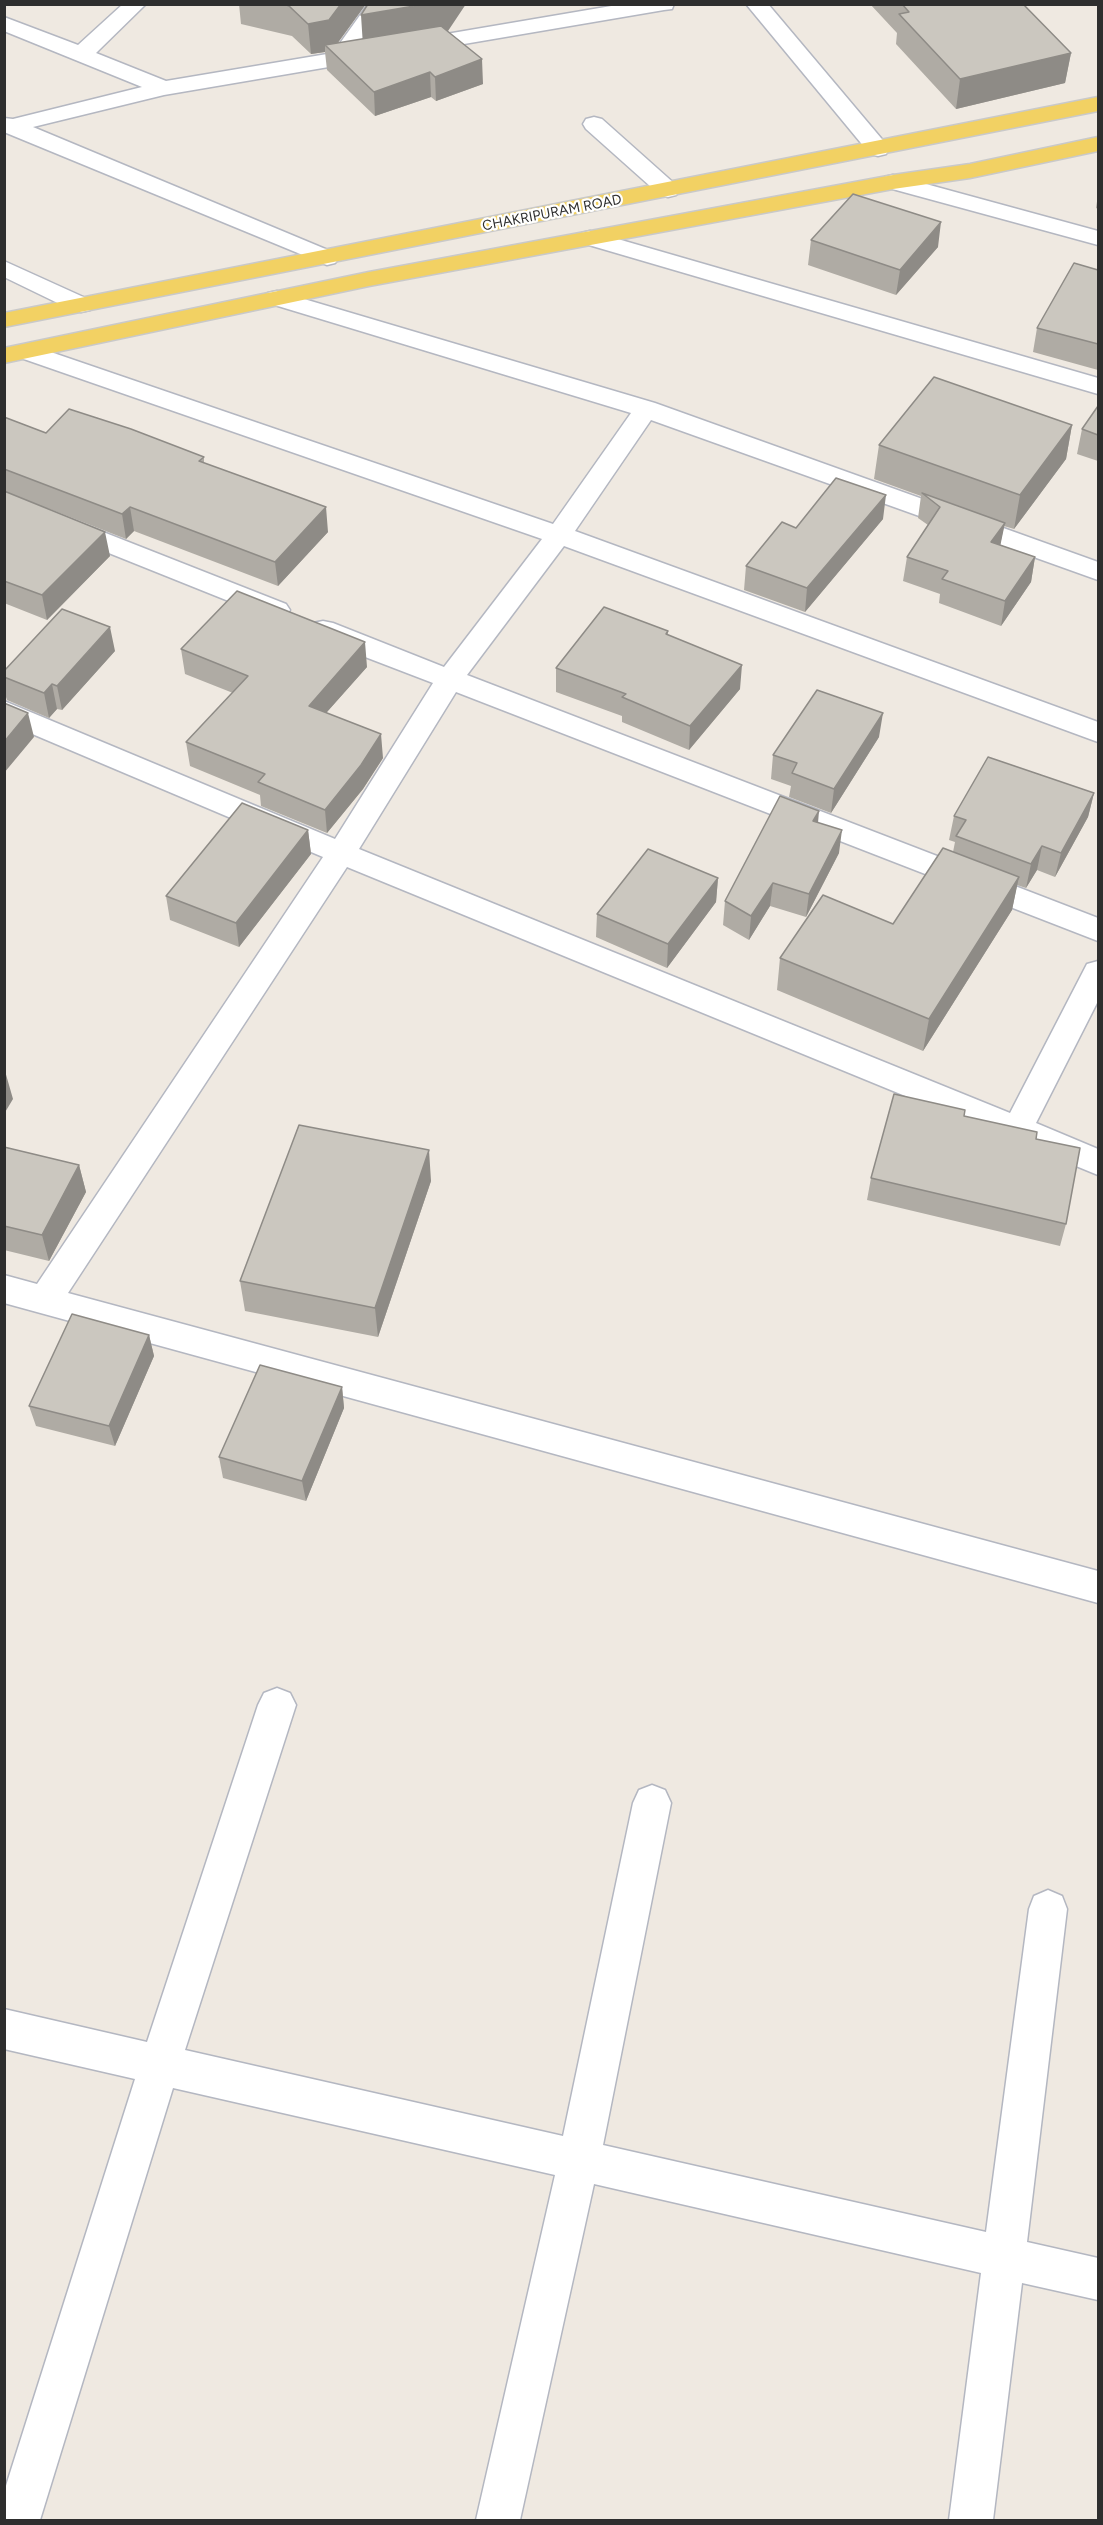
<!DOCTYPE html>
<html>
<head>
<meta charset="utf-8">
<style>
  body { margin:0 }
  #map { position:relative; width:1103px; height:2525px; overflow:hidden; background:#efe9e1; font-family:Figtree,sans-serif }
  canvas { display:block }
  .frame { position:absolute; inset:0; border:6px solid #2e2e2e; pointer-events:none }
</style>
</head>
<body>
<div id="map">
<canvas width="1103" height="2525"></canvas>
<div class="frame"></div>
</div>
<script>
const c = document.querySelector('canvas').getContext('2d');
c.lineJoin = 'round';
function trace(path, color, width, dash) { c.strokeStyle = color; c.lineWidth = width; c.lineCap = dash ? 'butt' : 'round'; c.setLineDash(dash || []); c.stroke(path); }
function fillPath(path, color) { c.fillStyle = color; c.fill(path, 'evenodd'); }
function drawText(font, color, halo, rows, align = 'center') {
  c.font = font + ' Figtree,sans-serif'; c.lineWidth = 4.5; c.setLineDash([]); c.textBaseline = 'middle'; c.strokeStyle = halo; c.fillStyle = color; for (const [text, x, y, turn = 0] of rows) {
    c.save(); c.translate(x, y); c.rotate((+turn || 0) * Math.PI / 180); c.textAlign = isNaN(turn) ? turn : align; if (halo) c.strokeText(text, 0, 0); c.fillText(text, 0, 0); c.restore();
  }
}
const minor = new Path2D(`
  M123 4H146L96 53 166 81 333 53 368 4H389L358 49 623 4H674L672 9 664 10 164 95 33 127 335 253 339 258 335 263 327 265 4 132V118L13 119 142 87 4 31V17L78 45Z
  M746 4H768L886 144 889 149 886 154 878 156 870 154Z
  M594 117 602 119 676 185 680 190 676 195 668 197 660 195 586 129 583 124 586 119Z
  M893 175 1098 231V245L885 187 881 182 885 177Z
  M590 231 1098 378V394L582 243 578 238 582 233Z
  M4 261 90 300 93 305 90 310 81 312 72 310 4 277Z
  M277 291 655 403 1098 562V580L651 420 575 531 1098 722V742L564 546 467 675 1098 918V941L456 692 359 849 1010 1113 1087 964 1098 961V1001L1036 1123 1098 1149V1175L347 867 68 1293 1098 1571V1603L4 1303V1275L37 1284 323 857 4 722V701L335 839 433 683 313 637 309 630 313 623 323 621 333 623 444 667 542 539 18 357 15 352 18 347 27 344 36 347 553 524 631 413 268 303 265 298 268 293Z
  M4 493 286 604 290 610 286 616 276 619 266 616 4 511Z
  M277 1688 290 1693 296 1705 185 2050 563 2136 633 1803 639 1790 652 1785 665 1790 671 1803 603 2145 986 2232 1029 1909 1034 1896 1048 1890 1062 1896 1067 1909 1027 2242 1098 2258V2300L1022 2283 993 2520H949L981 2273 594 2184 520 2520H476L555 2175 173 2088 40 2520H4V2492L135 2079 4 2049V2009L147 2042 258 1705 264 1693Z`);
const primary = new Path2D(`
  M1098 97V111L4 327V313Z
  M1098 137V151L970 178 893 189 369 286 4 363V348L369 272 893 175 970 164Z`);
trace(minor, '#b4b7c1', 3);
trace(primary, '#c9c9c9', 3);
fillPath(minor, '#fff');
fillPath(primary, '#f2d163');
fillPath(new Path2D(`
  M239 4H366L337 43 448 31 483 84 436 101 431 97 375 116 327 70 325 52 311 54 292 36 241 24Z
  M870 4H1023L1071 53 1065 83 956 109 896 44 897 33Z
  M1098 195V209L1096 208Z
  M811 240 938 247 896 295 808 265Z
  M1098 270V370L1033 352 1037 328Z
  M1098 406V461L1077 454 1082 429Z
  M4 417 46 433 204 457V463L328 532 278 586 134 531 126 539 47 508 110 556 47 620 4 603Z
  M1072 425 1066 459 1014 529 1004 526 1000 545 1035 557 1031 582 1001 626 939 603 940 594 903 581 907 557 928 525 918 518 921 496 874 479 879 445Z
  M883 519 805 612 744 590 746 566 796 528Z
  M668 631V635L740 689 689 750 622 722V716L556 692V668Z
  M181 649 367 667 326 713 383 758 363 789 327 833 261 806 260 795 190 766 186 742 233 693 185 674Z
  M115 651 62 710 57 709 49 718 7 700 4 691V671Z
  M879 737 831 813 789 797 791 786 771 779 773 755Z
  M1094 793 1088 817 1055 877 1037 870 1026 888 1017 885 1012 910 923 1051 777 990 780 958 893 924 953 852 955 842 949 840 954 816Z
  M818 822 839 853 806 917 770 906 749 940 723 925 725 901Z
  M308 830 311 854 239 947 170 920 166 896Z
  M718 878 716 902 667 968 596 937 597 914Z
  M964 1116 1066 1224 1060 1246 867 1200 871 1178Z
  M4 1147 79 1165 86 1192 49 1261 4 1250Z
  M431 1181 378 1337 245 1311 240 1281Z
  M149 1335 154 1356 115 1446 36 1426 29 1406Z
  M342 1387 344 1408 306 1501 223 1478 219 1457Z`), '#afaba4');
fillPath(new Path2D(`
  M341 4H366L332 51 325 45V52L311 54 308 24Z
  M426 4H466L448 31 363 46 361 15Z
  M1071 53 1065 83 956 109 960 79Z
  M482 59 483 84 436 101 435 77Z
  M430 72 431 97 375 116 374 92Z
  M941 222 938 247 896 295 900 270Z
  M1072 425 1066 459 1014 529 1020 495Z
  M886 495 883 519 805 612 807 588Z
  M130 507 134 531 126 539 122 514Z
  M326 507 328 532 278 586 275 562Z
  M1005 523 1000 547 991 542Z
  M105 532 110 556 47 620 42 595Z
  M1035 557 1031 582 1001 626 1005 601Z
  M110 627 115 651 62 710 57 686Z
  M365 642 367 667 311 730 309 706Z
  M742 665 740 689 689 750 690 726Z
  M52 684 57 709 49 718 44 693Z
  M28 713 34 737 4 773V742Z
  M883 713 879 737 831 813 834 789Z
  M381 734 383 758 363 789 327 833 325 810Z
  M1094 793 1088 817 1055 877 1061 853Z
  M819 811 817 835 813 821Z
  M308 830 311 854 239 947 236 923Z
  M842 830 839 853 806 917 809 894Z
  M1042 846 1037 870 1026 888 1031 864Z
  M1019 877 1012 910 923 1051 929 1019Z
  M718 878 716 902 667 968 668 944Z
  M773 883 770 906 749 940 751 916Z
  M5 1071 13 1099 4 1114V1073Z
  M429 1150 431 1181 378 1337 375 1308Z
  M79 1165 86 1192 49 1261 42 1235Z
  M149 1335 154 1356 115 1446 109 1426Z
  M342 1387 344 1408 306 1501 302 1481Z`), '#8e8b86');
const building = new Path2D(`
  M284 4H341L329 20 308 24 289 6Z
  M368 4H426L361 15Z
  M902 4H1023L1071 53 960 79 899 14 909 12Z
  M441 26 482 59 435 77 430 72 374 92 325 45Z
  M853 194 941 222 900 270 811 240Z
  M1074 263 1098 270V344L1037 328Z
  M934 377 1072 425 1020 495 879 445Z
  M1098 406V435L1082 429Z
  M69 409 131 429 204 457 199 461 326 507 275 562 130 507 122 514 4 469V417L46 433Z
  M836 478 886 495 807 588 746 566 782 522 796 528Z
  M4 491 105 532 42 595 4 581Z
  M922 493 1005 523 991 542 1035 557 1005 601 942 579 948 571 907 557 940 507Z
  M237 591 365 642 309 706 381 734 361 765 325 810 258 782 265 774 186 742 248 676 181 649Z
  M604 607 668 631 666 634 742 665 690 726 622 697 626 694 556 668Z
  M62 609 110 627 57 686 52 684 44 693 4 677V671Z
  M817 690 883 713 834 789 792 773 797 763 773 755Z
  M4 703 28 713 4 742Z
  M988 757 1094 793 1061 853 1042 846 1031 864 956 836 966 820 954 816Z
  M780 796 819 811 813 821 842 830 809 894 773 883 751 916 725 901Z
  M242 803 308 830 236 923 166 896Z
  M943 848 1019 877 929 1019 780 958 823 895 893 924Z
  M648 849 718 878 668 944 597 914Z
  M894 1094 965 1110 964 1116 1037 1132 1036 1139 1080 1148 1066 1224 871 1178Z
  M299 1125 429 1150 375 1308 240 1281Z
  M4 1147 79 1165 42 1235 4 1226Z
  M72 1314 149 1335 109 1426 29 1406Z
  M260 1365 342 1387 302 1481 219 1457Z`);
fillPath(building, '#cbc7bf');
trace(building, '#8e8b86', 1.5);
drawText('14px', '#2e2e2e', '#fff', [
  ["CHAKRIPURAM ROAD",552,213,-11]
]);
</script>
</body>
</html>
